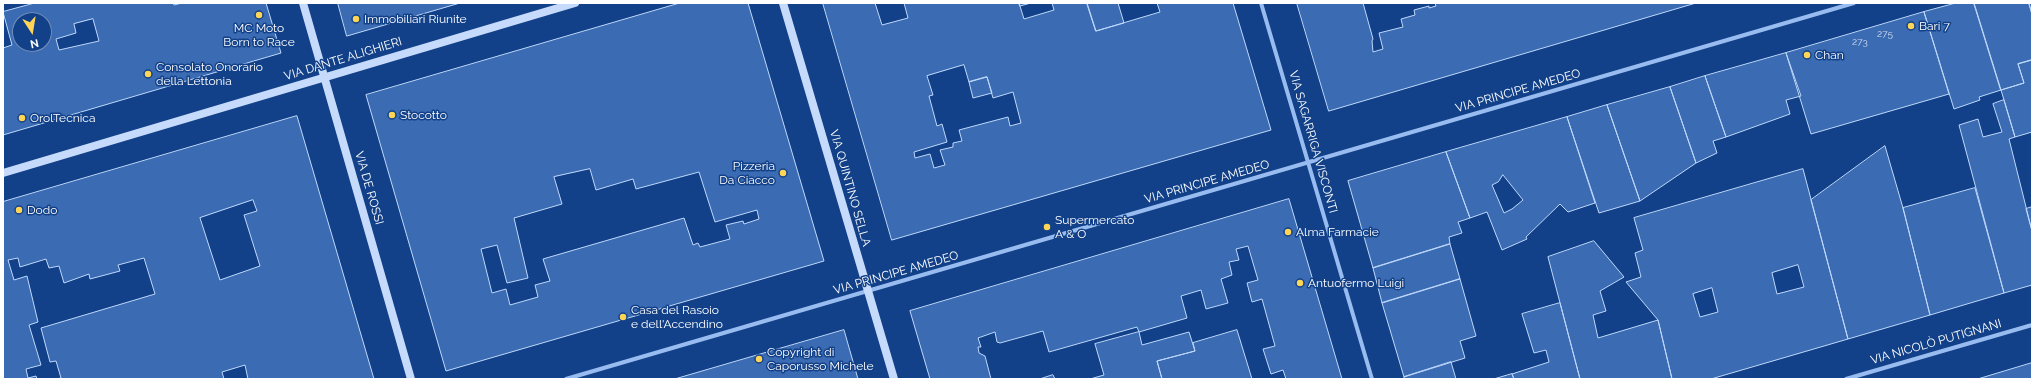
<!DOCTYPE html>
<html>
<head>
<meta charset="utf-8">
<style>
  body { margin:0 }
  #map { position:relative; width:2035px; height:382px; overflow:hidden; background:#124189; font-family:Raleway,sans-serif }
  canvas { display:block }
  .frame { position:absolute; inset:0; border:4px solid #fff; pointer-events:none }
  .north { position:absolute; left:12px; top:12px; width:40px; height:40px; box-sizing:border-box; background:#124189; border:1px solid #718db8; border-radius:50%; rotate:168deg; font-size:11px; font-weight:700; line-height:16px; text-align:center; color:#fff }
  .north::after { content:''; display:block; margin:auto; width:14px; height:18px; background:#ffd557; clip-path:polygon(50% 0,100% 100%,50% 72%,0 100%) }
</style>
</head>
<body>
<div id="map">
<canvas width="2035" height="382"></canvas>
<div class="frame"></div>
<div class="north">N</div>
</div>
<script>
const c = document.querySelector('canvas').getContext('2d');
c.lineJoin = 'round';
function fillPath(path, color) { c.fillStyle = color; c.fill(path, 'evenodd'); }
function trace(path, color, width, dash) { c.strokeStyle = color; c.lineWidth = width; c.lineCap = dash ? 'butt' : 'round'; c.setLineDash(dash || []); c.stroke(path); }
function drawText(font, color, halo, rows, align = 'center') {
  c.font = font + ' Raleway,sans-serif'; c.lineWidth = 3; c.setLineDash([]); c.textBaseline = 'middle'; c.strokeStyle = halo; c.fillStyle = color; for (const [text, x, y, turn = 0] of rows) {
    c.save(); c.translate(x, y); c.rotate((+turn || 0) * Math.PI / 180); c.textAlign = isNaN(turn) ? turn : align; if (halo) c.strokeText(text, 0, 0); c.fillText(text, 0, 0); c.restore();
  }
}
const building = new Path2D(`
  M35 3H173L174 5 182 3H266L281 53 3 135V48L12 45 3 12ZM93 19 99 41 59 50 56 39 76 33 74 24ZM20 20H44V44H20Z
  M338 3H460L347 36Z
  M680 3H748L824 261 446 371 366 95ZM590 169 596 190 633 179 636 189 699 172 715 222 757 210 759 219 744 224 743 221 726 225 730 239 700 247 698 243 693 245 684 218 543 259 550 281 535 285 538 297 510 305 506 289 492 293 481 249 497 245 507 283 528 278 514 218 562 204 554 177Z
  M823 3H875L882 25 908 18 904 3H1019L1024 19 1054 10 1052 3H1087L1096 31 1160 12 1157 3H1233L1271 130 892 240ZM964 65 969 82 987 77 993 98 1013 92 1021 123 1010 126 1008 117 959 130 962 141 953 143V147L940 150 945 165 934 168 930 154 915 158 914 152 947 142 942 124 937 126 929 96 933 95 927 76Z
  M1019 3H1031L1020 6Z
  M1087 3H1118L1124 23 1096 31Z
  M1297 3H1363L1373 39 1372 41 1373 52 1383 49 1379 33 1403 27 1401 19 1415 15 1414 10 1429 6V8L1436 6 1435 3H1696L1329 111Z
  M1956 3H1974L2001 90 1979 97 1980 100 1954 109 1924 12Z
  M1974 3H2029L2032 14V60L2018 64 2024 83 2001 90Z
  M2029 3H2032V14Z
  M1924 12 1949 94 1811 134 1786 53Z
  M1786 53 1801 96 1786 100 1790 114 1726 137 1705 76Z
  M2032 60V132L2015 137 2001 90 2024 83 2018 64Z
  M1705 76 1726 137 1713 141 1717 153 1696 163 1670 87Z
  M987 77 992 93 973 98 969 82Z
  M1670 87 1696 163 1640 201 1607 105Z
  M2004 100 2015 137 2009 139 2032 231V285L2004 293 1959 125 1978 119 1983 137 2002 132 1993 104Z
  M1607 105 1640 201 1599 213 1567 117Z
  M297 116 374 379H248L245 365 222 372 224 379H57L61 378 56 361 50 362 41 328 155 294 144 258 118 265 120 271 90 279 89 274 64 283 59 266 49 268 46 259 20 267 18 258 8 260 14 280 27 276 38 322 29 325 41 365 26 369 28 378 36 376 37 379H3V202ZM253 200 257 211 244 215 260 266 220 280 200 218Z
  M1567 117 1595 203 1568 212 1560 204 1526 237 1527 239 1502 250 1487 212 1470 218 1446 152ZM1503 175 1523 200 1512 209 1504 213 1492 185 1498 182Z
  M1885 146 1903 208 1930 315 1848 339 1811 200Z
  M1446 152 1470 218 1458 222 1462 233 1449 237 1450 244 1373 268 1348 181Z
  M1803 169 1848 339 1711 379H1672L1658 320 1626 282 1641 277 1635 253 1643 250 1634 218ZM1798 265 1804 287 1777 294 1772 273ZM1712 288 1718 312 1700 317 1693 294Z
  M1975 188 2004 293 1930 315 1903 208Z
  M1289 199 1342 379H1286L1283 370 1271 374 1263 349 1275 346 1262 299 1252 302 1247 283 1258 280 1248 246 1236 249 1239 260 1229 262 1232 275 1221 279 1228 303 1206 309 1201 290 1181 296 1187 318 1139 332 1137 327 1049 352 1043 331 1000 343 997 342 995 332 978 338 981 347H978L979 353 985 356 991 379H930L910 311Z
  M2032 207V231L2026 209Z
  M1594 241 1624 277 1600 291 1606 311 1593 315 1598 338 1658 320 1672 379H1580L1548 257Z
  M1450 244 1460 279 1382 303 1373 268Z
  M1460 279 1476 336 1460 341 1465 358 1404 377 1382 303Z
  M1560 303 1580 379H1514L1512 374 1549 362 1546 350 1534 353 1522 314Z
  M844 330 858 379H675Z
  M1237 330 1252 379H1162L1157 361 1195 351 1193 343Z
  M1139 332 1142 345 1189 332 1195 351 1157 361 1162 379H1090L1104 375 1095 344Z
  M1451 362 1456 379H1404V377Z
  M2032 363V379H1978Z
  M1512 374 1514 379H1494Z
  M1053 375 1055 379H1040Z`);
fillPath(building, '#3b6bb2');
trace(building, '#bed8fc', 1);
trace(new Path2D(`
  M1261 3 1372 379
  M566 379 1854 3
  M1846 379 2032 325`), '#98bcf0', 4);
trace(new Path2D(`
  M303 3 411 379
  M783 3 894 379
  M3 173 575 3`), '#c6dbfb', 8);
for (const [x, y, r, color] of [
  [259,15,4,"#ffd557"],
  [356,19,4,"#ffd557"],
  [1911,26,4,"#ffd557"],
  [1807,55,4,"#ffd557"],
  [148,74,4,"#ffd557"],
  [392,115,4,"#ffd557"],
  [22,118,4,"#ffd557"],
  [783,173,4,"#ffd557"],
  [19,210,4,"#ffd557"],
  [1047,227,4,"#ffd557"],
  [1288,232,4,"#ffd557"],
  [1300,283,4,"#ffd557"],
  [623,317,4,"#ffd557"],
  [759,359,4,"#ffd557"]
]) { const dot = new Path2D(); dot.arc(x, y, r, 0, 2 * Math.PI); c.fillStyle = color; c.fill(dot); trace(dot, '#124189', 1.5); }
drawText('10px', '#cedaec', null, [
  ["275",1885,34],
  ["273",1860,42]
]);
drawText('12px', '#fff', '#124189', [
  ["Immobiliari Riunite",364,19],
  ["Bari 7",1919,26],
  ["MC Moto",259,28,"center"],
  ["Born to Race",259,42,"center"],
  ["Chan",1815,55],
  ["Consolato Onorario",156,67],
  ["della Lettonia",156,81],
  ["Stocotto",400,115],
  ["OrolTecnica",30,118],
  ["Pizzeria",775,166,"right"],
  ["Da Ciacco",775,180,"right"],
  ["Dodo",27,210],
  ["Supermercato",1055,220],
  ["A & O",1055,234],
  ["Alma Farmacie",1296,232],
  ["Antuofermo Luigi",1308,283],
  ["Casa del Rasoio",631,310],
  ["e dell'Accendino",631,324],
  ["Copyright di",767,352],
  ["Caporusso Michele",767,366]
], 'left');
drawText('12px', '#fff', '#124189', [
  ["VIA DANTE ALIGHIERI",343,59,-17],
  ["VIA PRINCIPE AMEDEO",1518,91,-16],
  ["VIA SAGARRIGA VISCONTI",1313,142,74],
  ["VIA PRINCIPE AMEDEO",1207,182,-16],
  ["VIA DE ROSSI",369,188,74],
  ["VIA QUINTINO SELLA",850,188,74],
  ["VIA PRINCIPE AMEDEO",896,273,-16],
  ["VIA NICOLÒ PUTIGNANI",1936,342,-16]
]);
</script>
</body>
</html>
